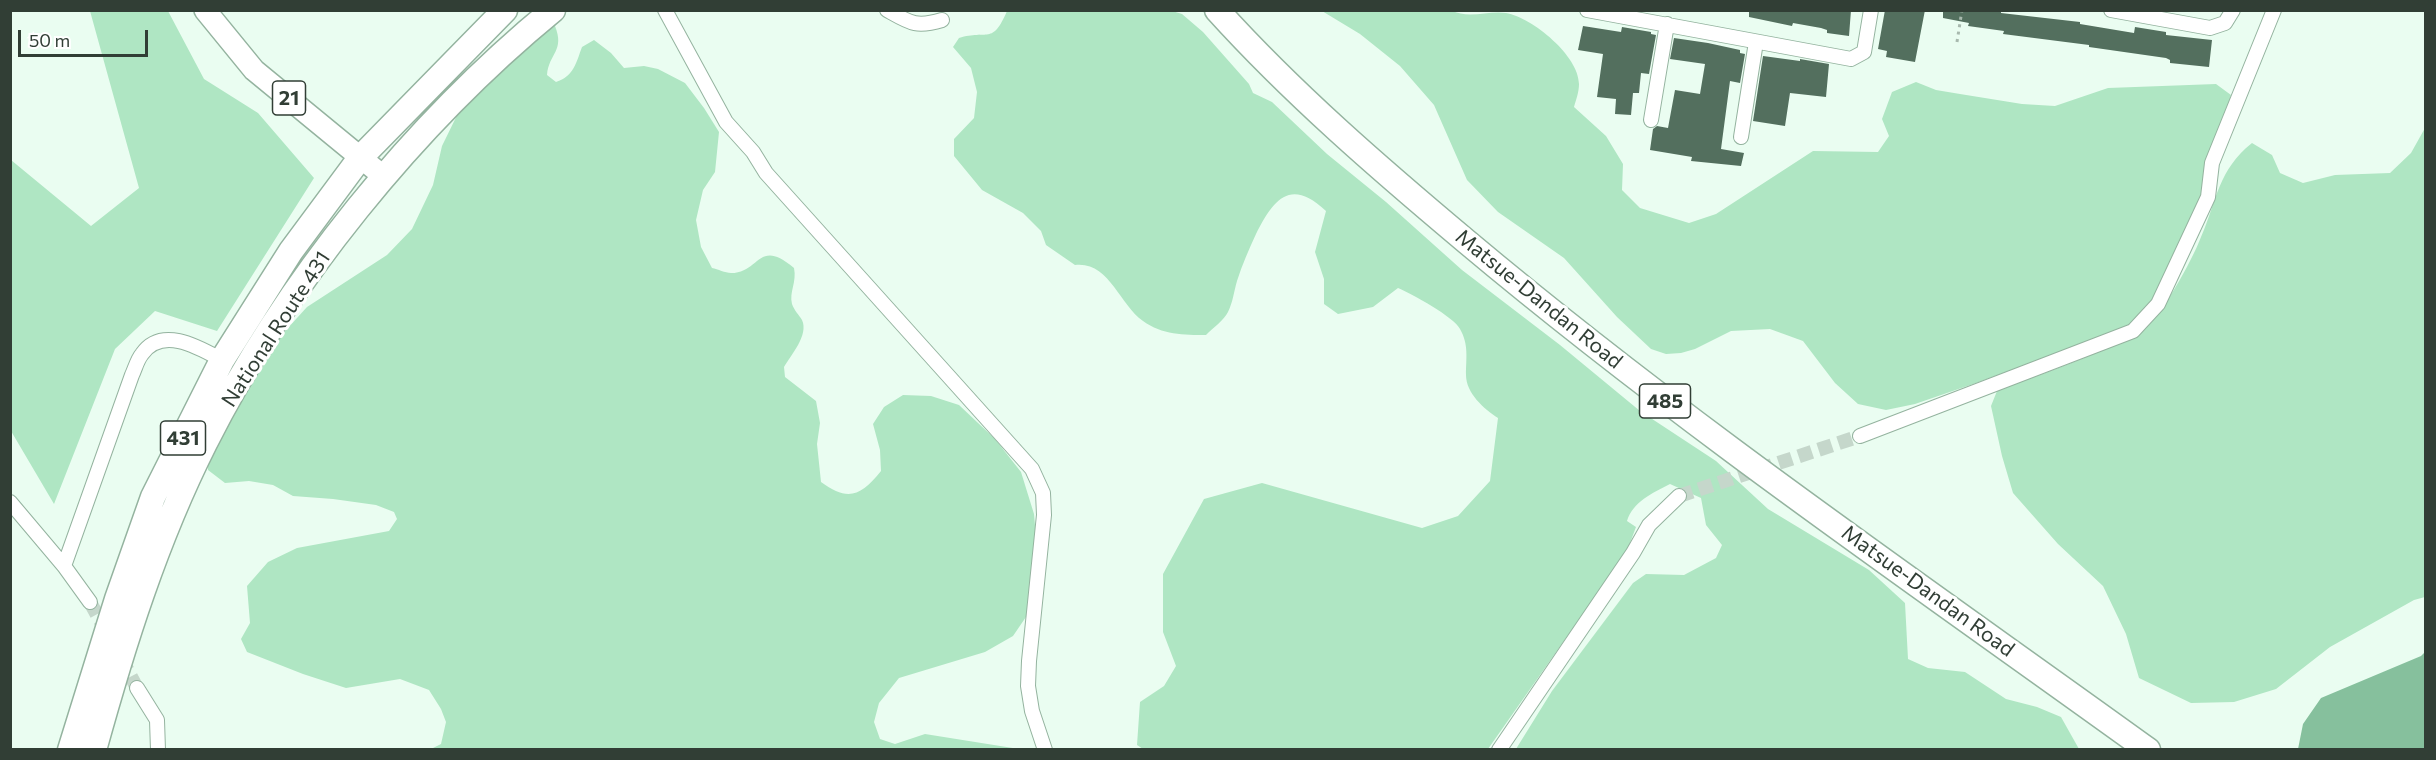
<!DOCTYPE html>
<html>
<head>
<meta charset="utf-8">
<style>
  body { margin:0 }
  #map { position:relative; width:2436px; height:760px; overflow:hidden; background:#eafdf1; font-family:Commissioner,sans-serif }
  canvas { display:block }
  .frame { position:absolute; inset:0; border:12px solid #313e35; pointer-events:none }
  .scale { position:absolute; left:18px; top:30px; width:130px; height:27px; box-sizing:border-box; border:3px solid #313e35; border-top:0; padding-left:8px; font-size:18px; line-height:21px; white-space:nowrap; color:#313e35; -webkit-text-stroke:4px #fff; paint-order:stroke }
</style>
</head>
<body>
<div id="map">
<canvas width="2436" height="760"></canvas>
<div class="frame"></div>
<div class="scale">50 m</div>
</div>
<script>
const c = document.querySelector('canvas').getContext('2d');
c.lineJoin = 'round';
function fillPath(path, color) { c.fillStyle = color; c.fill(path, 'evenodd'); }
function trace(path, color, width, dash) { c.strokeStyle = color; c.lineWidth = width; c.lineCap = dash ? 'butt' : 'round'; c.setLineDash(dash || []); c.stroke(path); }
function drawText(font, color, halo, rows, align = 'center') {
  c.font = font + ' Commissioner,sans-serif'; c.lineWidth = 6; c.setLineDash([]); c.textBaseline = 'middle'; c.strokeStyle = halo; c.fillStyle = color; for (const [text, x, y, turn = 0] of rows) {
    c.save(); c.translate(x, y); c.rotate((+turn || 0) * Math.PI / 180); c.textAlign = isNaN(turn) ? turn : align; if (halo) c.strokeText(text, 0, 0); c.fillText(text, 0, 0); c.restore();
  }
}
fillPath(new Path2D(`
  M1169 10 1182 14 1203 32 1249 84 1253 93 1272 102 1327 154 1386 202 1462 270 1560 345 1640 411 1716 461 1768 509 1869 570 1905 603 1908 659 1928 668 1965 672 2006 699 2037 707 2061 717 2079 749H1516L1552 691 1633 583 1646 574 1684 575 1716 558 1722 545 1706 525 1701 498 1670 484C1652 493 1633 502 1627 521L1636 527 1627 551 1488 749H1143L1137 745 1140 702 1164 686 1176 666 1163 632V574L1204 499 1262 483 1422 528 1458 516 1490 481 1498 418C1484 409 1466 393 1466 375 1466 358 1469 345 1460 329 1454 317 1412 294 1398 288L1373 307 1338 314 1324 304V279L1315 252 1326 211C1291 178 1274 198 1256 234 1249 249 1242 265 1237 281 1234 291 1233 302 1228 312 1224 320 1213 328 1206 335 1184 335 1162 335 1143 321 1119 304 1109 261 1075 265L1046 245 1041 231 1023 213 982 190 954 156V139L974 118 977 92 971 68 953 47 959 38C988 29 992 46 1007 11Z
  M1451 10C1469 20 1488 10 1506 13 1533 18 1579 56 1579 84 1579 92 1576 100 1574 107L1606 136 1623 164 1622 190 1640 208 1689 223 1716 214 1813 151 1878 152 1889 136 1882 119 1892 92 1916 82 1936 90 1960 94 2022 104 2055 106 2108 88 2216 84 2231 95 2202 197 2154 300 2127 327 1976 383 1915 404 1886 410 1858 404 1835 383 1803 341 1770 329 1731 331 1695 349 1681 353 1666 354 1651 349 1617 317 1564 258 1498 212 1467 180 1434 105 1400 66 1360 34 1322 11Z
  M90 11H168L204 79 258 113 314 178 217 331 155 311 115 349 54 504 11 431V160L91 226 139 188Z
  M542 25 555 26C565 51 549 53 547 75L556 82C574 76 576 63 582 47L594 40 611 53 624 68 644 66 658 69 685 83 704 108 719 132 715 172 703 190 696 220 701 247 712 268C718 269 725 273 731 273 760 273 758 237 794 268 797 282 789 292 792 304 794 310 799 315 802 320 809 335 791 355 784 367L785 377 816 401 820 423 817 444 821 482C848 502 861 496 881 471L880 450 873 424 884 407 903 395 931 396 959 405 995 439 1021 472 1034 514 1037 548 1028 614 1013 636 985 652 899 678 879 703 874 722 880 739 895 744 925 734 1019 749H431L441 744 446 722 441 709 429 690 400 679 346 688 303 674 247 652 241 639 250 623 247 586 268 562 297 548 389 531 397 519 394 512 376 505 333 499 293 496 273 485 249 481 225 483 208 470V452L277 340 307 307 387 255 412 229 433 185 442 146 464 101Z
  M2425 128V597L2414 600 2330 647 2276 689 2234 702 2191 703 2139 678 2126 634 2103 586 2058 544 2013 493 2002 456 1991 406 1997 391C2035 376 2075 363 2112 346 2121 342 2133 339 2141 333 2160 318 2192 261 2201 237 2217 200 2218 170 2252 143L2272 155 2280 173 2303 183 2335 175 2390 173 2411 153Z`), '#afe6c3');
fillPath(new Path2D(`
  M2425 652V749H2298L2303 724 2321 698 2421 656Z`), '#86c09d');
fillPath(new Path2D(`
  M1749 10H1851L1849 36 1827 33V30L1821 28 1793 23 1792 26 1749 17Z
  M1885 10H1925L1915 62 1886 57 1887 51 1878 49Z
  M1943 10H2001V13L2080 22V24L2134 33 2135 27 2166 32V35L2212 40 2209 67 2170 63V60L2166 58 2089 47V45L2003 34 2004 31 1968 26 1969 23 1943 18Z
  M1583 26 1621 32 1622 27 1651 32V34L1656 35 1649 74 1641 73 1639 93H1633L1631 115 1615 114 1616 99 1597 97 1603 54 1578 50Z
  M1674 38 1708 43 1740 50V53L1745 54 1740 83 1730 81 1721 149 1744 153 1741 166 1691 161 1692 157 1650 150 1653 129 1657 126 1668 128 1675 90 1700 94 1705 64 1670 59Z
  M1763 56 1800 61V59L1829 64 1826 97 1790 93 1785 126 1753 121Z`), '#536f5e');
trace(new Path2D(`
  M1679 496 1860 436
  M90 602 107 633
  M121 658 137 688`), '#c5d7cb', 14, [14, 7]);
const street = new Path2D(`
  M665 10 726 122 753 152 766 173 1032 469 1043 493 1044 515 1029 661 1028 686 1032 711 1045 750
  M887 10C910 23 916 28 942 20
  M1587 10 1851 59 1864 52 1871 10
  M2111 10 2210 28 2225 23 2233 10
  M1651 120 1667 24
  M1741 137 1756 42
  M1860 436 2133 331 2158 304 2208 197 2212 163 2274 10
  M10 502 64 566 90 602
  M64 566 132 375C135 369 137 360 142 354 162 325 200 348 222 360
  M137 688 157 720 158 750
  M1499 750 1633 553 1649 525 1679 496`);
const primary = new Path2D(`
  M205 10 254 70 383 176`);
const highway = new Path2D(`
  M1217 10C1293 94 1380 169 1467 242 1684 424 1918 584 2148 750
  M70 750 117 599 153 497 222 360 291 251 360 158 505 10
  M94 750C123 645 156 540 205 443 286 282 414 124 553 10`);
trace(street, '#94b39f', 16);
trace(primary, '#94b39f', 24);
trace(highway, '#94b39f', 27);
trace(new Path2D(`
  M1957 42 1962 10`), '#a8b9ae', 3, [3, 4.5]);
trace(street, '#fff', 14);
trace(primary, '#fff', 21);
trace(highway, '#fff', 24);
for (const [x, y, w] of [
  [289,98,33],
  [1665,401,51],
  [183,438,45]
]) { const box = new Path2D(); box.roundRect(x - w / 2, y - 17, w, 34, 4.5); c.fillStyle = '#fff'; c.fill(box); trace(box, '#313e35', 1.5); }
drawText('bold 20px', '#313e35', null, [
  ["21",289,98],
  ["485",1665,401],
  ["431",183,438]
]);
drawText('21px', '#313e35', '#fff', [
  ["Matsue-Dandan Road",1539,299,39],
  ["National Route 431",276,329,-57],
  ["Matsue-Dandan Road",1928,591,36]
]);
</script>
</body>
</html>
